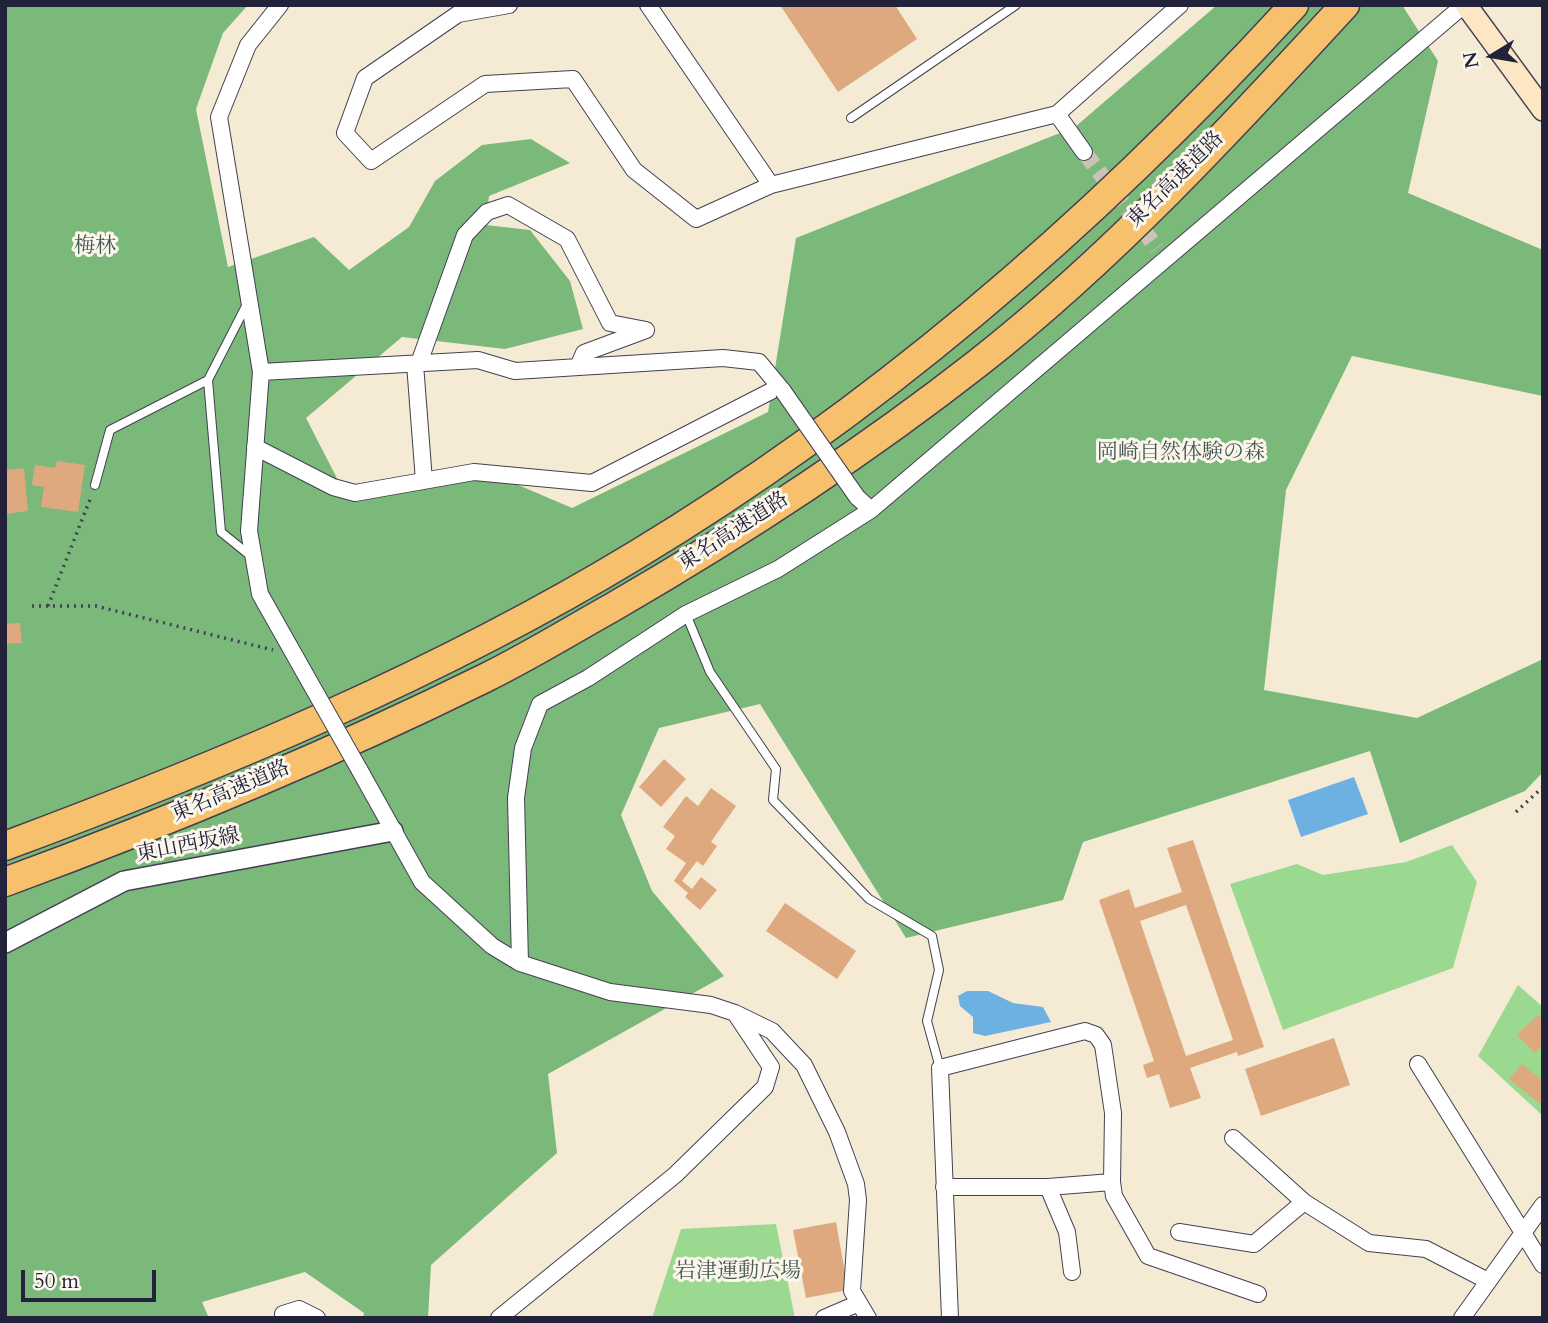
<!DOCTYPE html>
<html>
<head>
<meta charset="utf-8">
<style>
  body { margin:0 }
  #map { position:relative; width:1548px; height:1323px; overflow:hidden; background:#f5ebd5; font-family:Cardo,serif }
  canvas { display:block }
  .frame { position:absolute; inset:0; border:7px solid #22223b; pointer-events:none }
  .north { position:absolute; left:1457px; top:21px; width:70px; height:70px; -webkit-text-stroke:5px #fbf7ec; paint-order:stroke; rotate:259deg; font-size:19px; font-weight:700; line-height:28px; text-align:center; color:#22223b }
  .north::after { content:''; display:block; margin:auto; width:24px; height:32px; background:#22223b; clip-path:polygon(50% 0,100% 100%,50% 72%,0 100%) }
  .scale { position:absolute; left:21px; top:1270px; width:135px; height:32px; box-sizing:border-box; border:4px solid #22223b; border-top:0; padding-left:9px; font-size:21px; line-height:24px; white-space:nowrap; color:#22223b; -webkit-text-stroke:5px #fbf7ec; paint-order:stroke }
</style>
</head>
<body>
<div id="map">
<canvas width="1548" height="1323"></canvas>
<div class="frame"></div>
<div class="north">N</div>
<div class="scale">50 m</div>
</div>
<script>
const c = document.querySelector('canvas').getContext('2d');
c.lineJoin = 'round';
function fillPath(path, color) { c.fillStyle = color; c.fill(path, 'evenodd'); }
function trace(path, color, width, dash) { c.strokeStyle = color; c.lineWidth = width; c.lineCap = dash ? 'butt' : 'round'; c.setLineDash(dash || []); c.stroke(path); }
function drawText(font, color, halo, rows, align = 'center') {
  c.font = font + ' Cardo,"Noto Serif JP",serif'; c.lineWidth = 6; c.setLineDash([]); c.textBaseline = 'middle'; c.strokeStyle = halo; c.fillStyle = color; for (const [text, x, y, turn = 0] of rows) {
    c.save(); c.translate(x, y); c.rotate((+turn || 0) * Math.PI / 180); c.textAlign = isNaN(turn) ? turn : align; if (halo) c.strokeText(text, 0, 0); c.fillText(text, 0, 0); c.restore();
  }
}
fillPath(new Path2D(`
  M1452 845 1477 882 1453 968 1283 1030 1230 884 1297 864 1323 875 1406 862Z
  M1518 985 1543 1007V1116L1478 1056Z
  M776 1224 795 1318H652L681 1229Z`), '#9ad98f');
fillPath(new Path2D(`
  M5 5H248L223 33 196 109 228 267 314 237 349 270 409 227 435 181 482 145 531 139 570 163 489 196 486 225 530 230 570 281 583 329 505 349 402 337 306 418 341 486 474 466 572 508 768 412 796 238 1075 127 1217 5H1402L1438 61 1408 193 1543 250V396L1352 356 1286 490 1264 690 1417 718 1543 659V772L1525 791 1400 843 1370 751 1083 842 1063 900 906 938 760 704 659 728 621 815 652 891 724 976 548 1074 557 1153 431 1265 428 1318H363L364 1313 305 1272 202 1302 209 1318H5Z`), '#7bb97a');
fillPath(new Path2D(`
  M1354 777 1368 814 1301 837 1288 800Z
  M967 991H988L1013 1003 1043 1007 1051 1022 985 1036 973 1033V1017L960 1006 958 996Z`), '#6db1e3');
fillPath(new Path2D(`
  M780 5H895L917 39 838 92Z
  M57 461 85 465 78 512 41 507 44 487 32 485 35 465 55 468Z
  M24 468 28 511 5 514V470Z
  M20 623 22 643 5 644V624Z
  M664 759 686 779 661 807 639 787Z
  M711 788 736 806 711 842 717 846 703 866 697 861 682 881 692 889 701 877 717 890 700 910 685 897 688 893 674 881 686 863 666 849 675 836 663 827 686 796 698 806Z
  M1193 840 1264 1047 1238 1056 1237 1052 1190 1068 1201 1098 1170 1108 1159 1074 1147 1078 1143 1065 1154 1061 1099 900 1129 889 1135 908 1182 892 1167 848ZM1186 905 1233 1040 1186 1056 1140 921Z
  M785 903 856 951 837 979 766 931Z
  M1538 1015 1543 1020V1045L1535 1053 1517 1035Z
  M1334 1038 1350 1085 1261 1116 1245 1069Z
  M1522 1064 1543 1081V1106L1509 1079Z
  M836 1222 848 1290 806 1298 793 1230Z`), '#dea97e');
trace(new Path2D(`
  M1084 152 1157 248`), '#cbc3b6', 16, [16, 8]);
const service = new Path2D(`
  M851 118 1016 5
  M208 380 248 302
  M95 485 110 430 208 380 221 532 252 557
  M686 614 710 672 776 769 773 800 869 899 932 936 939 970 927 1021 940 1068`);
const minor = new Path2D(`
  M280 5 248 45 219 117 261 372 249 531 260 594 304 672
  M509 5 458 14 365 78 345 133 371 161 485 84 573 79 634 170 696 219 771 185 1057 114 1180 5
  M648 5 771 185
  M1057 114 1084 152
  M419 363 465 235 487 212 508 205 567 239 610 323 646 330 584 353 578 367
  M415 364 424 481
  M261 372 478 360 515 371 723 358 759 362 783 391
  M255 447 333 487 355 493 474 472 592 483 779 387
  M857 497 871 510 1464 5
  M359 769 422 882 492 946 520 963 610 992 711 1005 735 1013 772 1031 804 1065 837 1132 856 1184 858 1200 852 1291 868 1318
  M520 963 516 798 523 748 540 704 588 678 686 614 778 569 871 510
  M1418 1064 1543 1265
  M944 1187H1048L1112 1182 1114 1196 1148 1256 1258 1294
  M1048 1187 1067 1232 1072 1272
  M1304 1202 1369 1243 1426 1249 1486 1280
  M1179 1232 1254 1244 1304 1202 1233 1138
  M284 1318 283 1314 299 1309 317 1318
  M499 1318 675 1175 765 1087 771 1067 735 1013
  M824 1318 859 1303
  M950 1318 940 1068 1085 1031 1096 1035 1103 1045 1113 1113 1112 1182
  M1462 1318 1543 1205`);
const tertiary = new Path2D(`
  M5 943 124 881 393 831`);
const secondary = new Path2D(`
  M1466 5 1543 110`);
const motorway = new Path2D(`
  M5 846C222 765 438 675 636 555 881 407 1101 216 1294 5
  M5 882C168 822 329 755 485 678 528 657 570 631 613 607 739 534 863 453 978 363 1112 258 1230 130 1345 5`);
trace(service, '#424052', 10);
trace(minor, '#424052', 18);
trace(tertiary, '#424052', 22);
trace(secondary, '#424052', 24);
trace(motorway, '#424052', 31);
trace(new Path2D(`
  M32 606H96L273 650
  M48 606 91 497
  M1516 812 1543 787`), '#424052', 3.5, [2, 5]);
trace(service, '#fff', 8);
trace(minor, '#fff', 16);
trace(tertiary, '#fff', 19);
trace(secondary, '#fce6c4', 21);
trace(motorway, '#f7c06c', 28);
const minorBridge = new Path2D(`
  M783 391 857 497
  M304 672 359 769`);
trace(minorBridge, '#424052', 18, []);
trace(minorBridge, '#fff', 16);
drawText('21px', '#22223b', '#fbf7ec', [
  ["東名高速道路",1176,180,-45],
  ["東名高速道路",734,532,-33],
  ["東名高速道路",231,792,-23],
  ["東山西坂線",188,846,-11]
]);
drawText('21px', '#465954', '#fbf7ec', [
  ["梅林",95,247],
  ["岡崎自然体験の森",1181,453],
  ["岩津運動広場",738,1272]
]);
</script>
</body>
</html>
